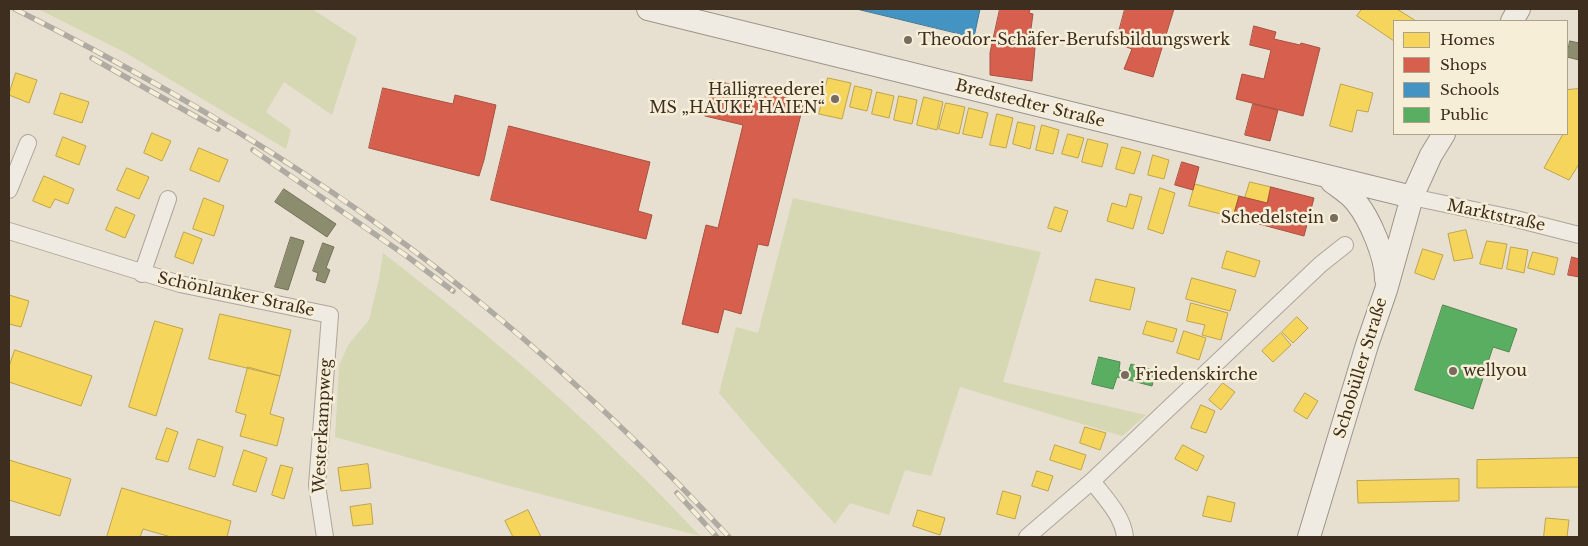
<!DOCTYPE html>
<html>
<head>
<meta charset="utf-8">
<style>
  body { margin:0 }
  #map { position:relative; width:1588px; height:546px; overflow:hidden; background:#e7e0d1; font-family:"Libre Baskerville",serif }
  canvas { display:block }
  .frame { position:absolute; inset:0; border:10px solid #3d2e20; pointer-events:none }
  .legend { position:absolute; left:1393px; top:20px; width:175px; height:115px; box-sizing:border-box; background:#f7eed8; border:1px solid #ada18e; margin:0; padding:6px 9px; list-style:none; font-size:15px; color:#3d2e20 }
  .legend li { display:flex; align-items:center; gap:10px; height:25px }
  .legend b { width:25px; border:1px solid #ada18e }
</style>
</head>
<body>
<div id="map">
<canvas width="1588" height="546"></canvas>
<div class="frame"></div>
<ul class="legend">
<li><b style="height:14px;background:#f6d55c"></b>Homes</li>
<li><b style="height:14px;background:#d6604d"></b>Shops</li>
<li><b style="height:14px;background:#4393c3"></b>Schools</li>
<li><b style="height:14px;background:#5aae61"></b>Public</li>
</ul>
</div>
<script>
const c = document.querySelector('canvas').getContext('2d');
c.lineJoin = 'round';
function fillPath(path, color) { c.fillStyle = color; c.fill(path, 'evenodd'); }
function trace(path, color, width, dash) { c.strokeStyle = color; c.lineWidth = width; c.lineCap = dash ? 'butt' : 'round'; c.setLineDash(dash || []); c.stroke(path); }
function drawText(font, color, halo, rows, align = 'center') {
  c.font = font + ' "Libre Baskerville",serif'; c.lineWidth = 5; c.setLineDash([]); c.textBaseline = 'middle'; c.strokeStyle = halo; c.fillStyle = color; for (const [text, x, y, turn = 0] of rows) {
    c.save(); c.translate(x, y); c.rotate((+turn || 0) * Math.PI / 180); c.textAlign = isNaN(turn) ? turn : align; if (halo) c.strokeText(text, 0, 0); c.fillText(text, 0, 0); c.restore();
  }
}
fillPath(new Path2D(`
  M38 9H312L357 38 332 115 284 82 266 112 291 130 286 149 126 53Z
  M793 198 1041 252 1003 382 1146 415 1122 436 960 387 931 476 905 470 889 515 850 503 835 524 765 447 719 393 736 327 758 333Z
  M383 253C467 318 550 385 625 460 651 484 675 510 700 536L506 485 335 437 339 366 348 345 369 320 379 279Z`), '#d6d7b3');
const homes = new Path2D(`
  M1362 9H1397L1416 21H1394V41L1357 16Z
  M16 73 37 80 29 103 9 95Z
  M828 78 851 83 842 119 819 114Z
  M1341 84 1373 93 1368 112 1357 110 1352 132 1330 126Z
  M855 86 872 90 867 111 850 107Z
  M1579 89V164L1569 180 1544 168 1563 134H1567V90Z
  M877 92 894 96 889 118 872 114Z
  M61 93 89 102 82 123 54 114Z
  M899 96 917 100 912 124 894 120Z
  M924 97 943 102 937 130 917 125Z
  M946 103 965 107 959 134 939 129Z
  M969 108 988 113 982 138 963 134Z
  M997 114 1013 118 1006 148 990 145Z
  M1018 122 1035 126 1030 149 1013 144Z
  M1042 125 1059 130 1053 154 1036 150Z
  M152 133 171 141 162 161 144 153Z
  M1068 134 1084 138 1078 158 1062 154Z
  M63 137 86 146 79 165 56 156Z
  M1088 139 1108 144 1102 167 1082 162Z
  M1122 147 1141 152 1134 174 1116 169Z
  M199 148 228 160 219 182 190 170Z
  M1153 155 1169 160 1164 179 1148 175Z
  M127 168 149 177 139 199 117 190Z
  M44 176 74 189 68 204 55 199 50 208 33 201Z
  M1250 182 1271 187 1267 203 1245 198Z
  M1195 184 1239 196 1233 217 1189 206Z
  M1160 188 1175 193 1163 234 1148 229Z
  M1130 194 1142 197 1133 229 1107 221 1112 203 1126 207Z
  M204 198 224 206 214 236 193 229Z
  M116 207 135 215 125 238 106 230Z
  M1055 207 1068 211 1061 232 1048 228Z
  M1466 230 1473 258 1454 261 1448 234Z
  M184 232 202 239 193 264 175 257Z
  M1487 241 1507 244 1502 269 1480 264Z
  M1511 247 1528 250 1524 273 1507 269Z
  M1423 249 1443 255 1434 280 1415 273Z
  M1227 251 1260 261 1255 277 1222 268Z
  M1533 252 1558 258 1554 275 1528 268Z
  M1192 278 1236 290 1230 311 1186 299Z
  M1096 279 1135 288 1130 310 1090 301Z
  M9 295 29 301 21 327 9 324Z
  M1191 303 1228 313 1221 340 1202 335 1205 325 1187 321Z
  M220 314 291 330 280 376 209 359Z
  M1297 317 1308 328 1293 343 1282 332Z
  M155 321 183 329 156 416 129 407Z
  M1147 321 1177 329 1173 342 1143 334Z
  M1184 331 1206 338 1199 360 1177 353Z
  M1281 333 1291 345 1273 362 1262 351Z
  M15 350 92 376 81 406 9 382V367Z
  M248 367 280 376 270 414 284 418 277 446 240 436 246 415 236 412Z
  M1223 383 1235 392 1221 410 1209 400Z
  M1305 393 1318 401 1307 419 1294 411Z
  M1201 405 1215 411 1206 433 1191 428Z
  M1085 427 1106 433 1100 450 1080 443Z
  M167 428 178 432 168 462 156 459Z
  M198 439 223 447 215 477 189 469Z
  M1055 445 1086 455 1081 470 1050 460Z
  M1183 445 1204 456 1197 471 1175 459Z
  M244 450 267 458 256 492 233 485Z
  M1579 458V487L1477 488V460Z
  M9 460 71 479 60 516 9 500Z
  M368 464 371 488 341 491 338 468Z
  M281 465 293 468 284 499 272 495Z
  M1037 471 1053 476 1048 491 1032 486Z
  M1459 479V501L1358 503 1357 481Z
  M122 488 231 521 227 537H171L143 529 140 537H107Z
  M1003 491 1021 496 1015 519 997 514Z
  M1208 496 1235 503 1231 522 1203 516Z
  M371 504 373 524 353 526 350 507Z
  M528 510 541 537H513L505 521Z
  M918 510 945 518 940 535 913 526Z
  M1546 518 1569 520 1567 537H1544Z`);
fillPath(homes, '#f6d55c');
trace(homes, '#bea34a', 1);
const shops = new Path2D(`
  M1000 9H1030L1029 13 1033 14 1030 36 1036 37 1032 81 990 75V53Z
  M1125 9H1174L1153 77 1124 69 1132 49 1116 43Z
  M1254 26 1276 32 1274 39 1300 45 1301 43 1320 48 1303 116 1236 99 1242 74 1264 79 1271 50 1250 45Z
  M713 80 804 102 768 246 758 244 741 314 724 309 718 333 682 324 706 225 718 228 743 125 705 116Z
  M383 88 453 104 455 95 496 105 484 160 479 176 369 148Z
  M1253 104 1278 110 1270 141 1245 135Z
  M509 126 650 162 638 211 652 215 646 239 491 200Z
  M1182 162 1199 167 1193 190 1175 185Z
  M1271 187 1314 198 1304 236 1233 217 1239 196 1267 203Z
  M1572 257 1579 259V277L1568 275Z`);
fillPath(shops, '#d6604d');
trace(shops, '#a85140', 1);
const schools = new Path2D(`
  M857 9H980L974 37Z`);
fillPath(schools, '#4393c3');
trace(schools, '#417592', 1);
const public = new Path2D(`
  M1443 305 1517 329 1509 352 1493 347 1473 409 1415 390Z
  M1099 357 1120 362 1119 370 1128 373 1131 364 1156 371 1152 386 1117 377 1113 389 1092 384Z`);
fillPath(public, '#5aae61');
trace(public, '#51884e', 1);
const industry = new Path2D(`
  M1570 41 1579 43V60L1567 57Z
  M284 189 336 224 327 237 275 202Z
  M291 237 304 241 288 290 275 287Z
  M323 243 334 247 326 268 330 270 325 283 316 280 318 273 313 271Z`);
fillPath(industry, '#8c8c6e');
trace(industry, '#747057', 1);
const minor = new Path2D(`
  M9 190 28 143
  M1412 197 1512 218 1579 235
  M9 231 180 284 330 315 317 485 325 537
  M142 274 168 199
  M1027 537 1092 481
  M1125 537C1123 516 1105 498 1092 481L1321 264 1345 245`);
const secondary = new Path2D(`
  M648 9 1412 197
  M1512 21 1519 9
  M1332 182C1340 188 1350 194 1356 202 1370 219 1386 257 1386 279
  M1309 537 1367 345 1386 290 1412 197 1431 155 1444 134`);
trace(minor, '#ada599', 18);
trace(secondary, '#9c958a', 24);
trace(minor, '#efebe3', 16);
trace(secondary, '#efebe3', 22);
const rail = new Path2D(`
  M15 9C112 58 208 111 300 171 457 273 601 399 729 537
  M92 58 218 129
  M253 150 408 257 453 291
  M677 493 717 537`);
trace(rail, '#afaaa2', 5.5);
trace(rail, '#f7eed8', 4, [11]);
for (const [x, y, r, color] of [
  [908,40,5,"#786c5e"],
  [835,99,5,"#786c5e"],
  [1334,218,5,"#786c5e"],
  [1453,371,5,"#786c5e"],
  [1125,375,5,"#786c5e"]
]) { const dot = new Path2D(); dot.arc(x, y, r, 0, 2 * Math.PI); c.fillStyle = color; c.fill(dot); trace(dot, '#f7eed8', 2); }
drawText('16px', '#3d2e20', '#f7eed8', [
  ["Theodor-Schäfer-Berufsbildungswerk",918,40],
  ["Halligreederei",825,90,"right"],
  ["MS „HAUKE HAIEN“",825,108,"right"],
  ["Schedelstein",1324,218,"right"],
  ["wellyou",1463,371],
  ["Friedenskirche",1135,375]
], 'left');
drawText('16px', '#3d2e20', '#f7eed8', [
  ["Bredstedter Straße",1030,104,14],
  ["Marktstraße",1496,216,12],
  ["Schönlanker Straße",236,295,12],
  ["Schobüller Straße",1361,368,-73],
  ["Westerkampweg",323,426,-87]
]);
</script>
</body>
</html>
